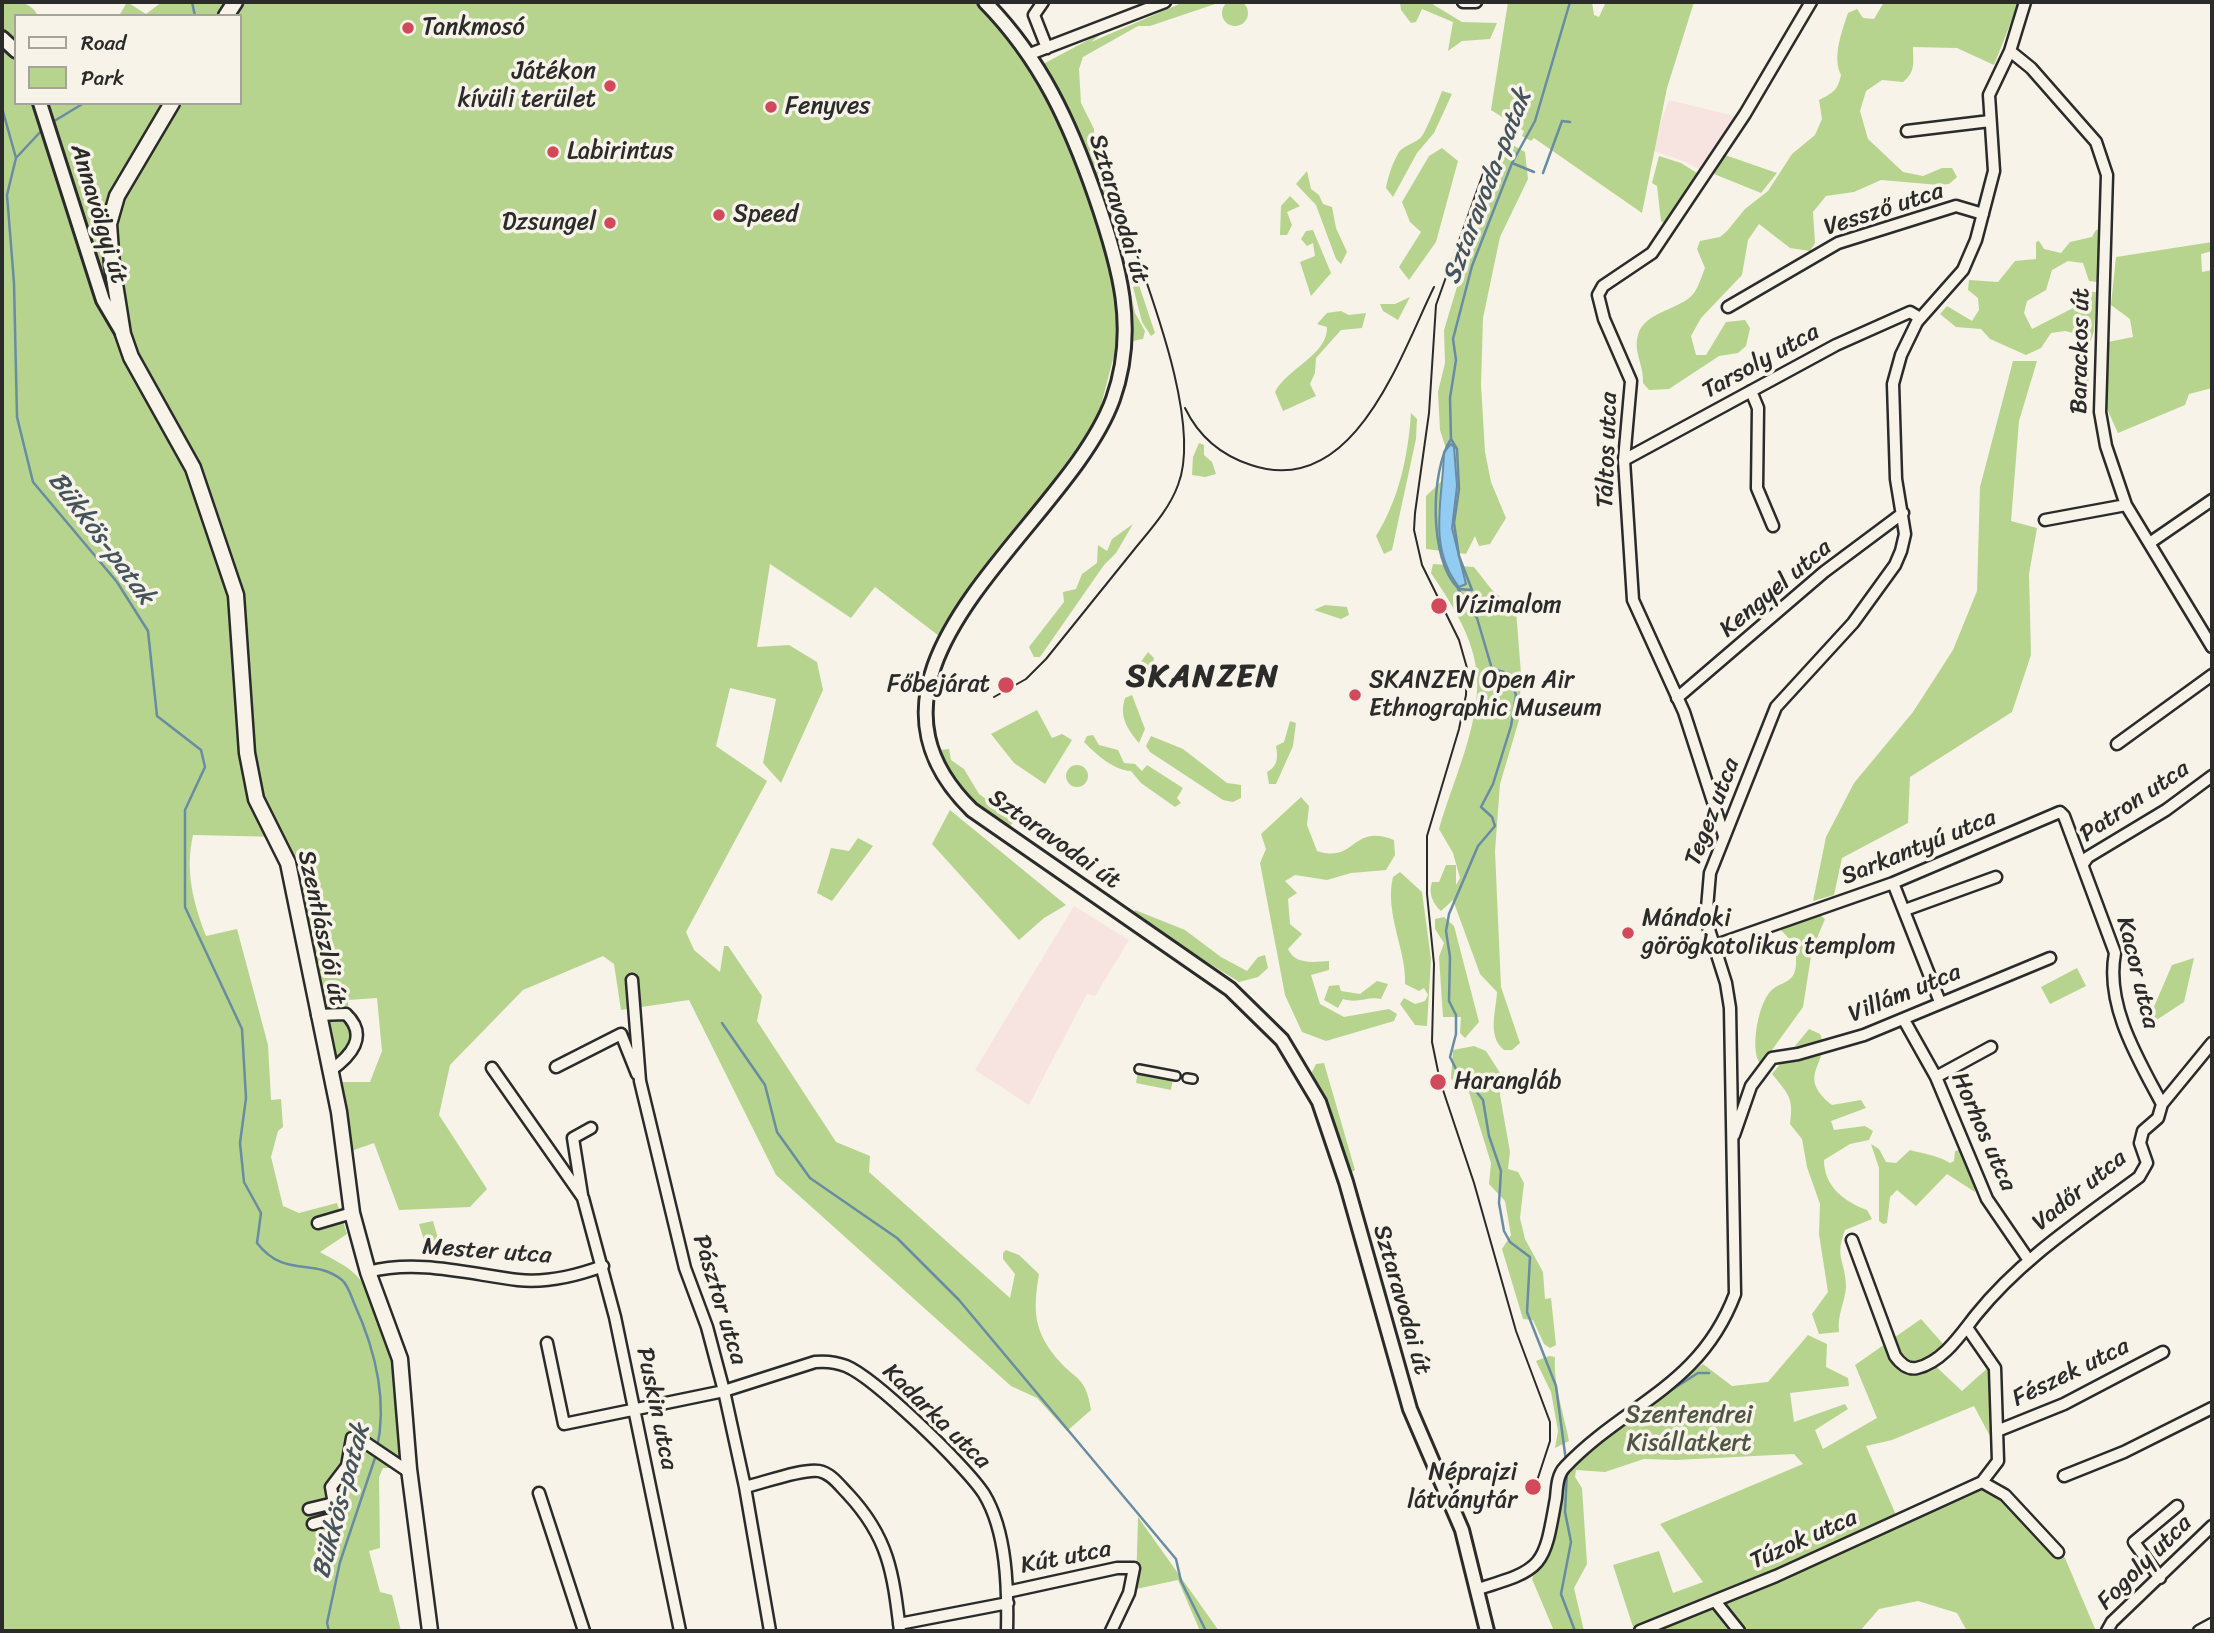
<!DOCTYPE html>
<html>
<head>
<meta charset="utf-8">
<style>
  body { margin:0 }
  #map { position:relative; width:2214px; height:1633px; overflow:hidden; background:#f7f3e8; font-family:Sriracha,sans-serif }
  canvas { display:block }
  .frame { position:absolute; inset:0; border:4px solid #2b2b2b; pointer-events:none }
  .legend { position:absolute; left:14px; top:14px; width:228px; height:91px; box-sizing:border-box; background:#f7f3e8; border:2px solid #a5a39c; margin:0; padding:9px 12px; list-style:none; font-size:21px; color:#2b2b2b }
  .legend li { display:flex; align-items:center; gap:14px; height:35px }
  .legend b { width:35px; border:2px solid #a5a39c }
</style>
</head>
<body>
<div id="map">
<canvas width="2214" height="1633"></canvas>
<div class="frame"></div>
<ul class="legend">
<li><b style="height:9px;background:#f7f3e8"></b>Road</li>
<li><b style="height:19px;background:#b6d48d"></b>Park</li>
</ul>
</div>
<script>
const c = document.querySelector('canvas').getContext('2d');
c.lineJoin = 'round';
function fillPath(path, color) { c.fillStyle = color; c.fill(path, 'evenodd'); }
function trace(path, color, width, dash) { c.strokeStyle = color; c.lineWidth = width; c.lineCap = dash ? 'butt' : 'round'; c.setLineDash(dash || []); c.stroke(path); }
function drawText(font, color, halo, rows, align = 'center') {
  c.font = font + ' Sriracha,sans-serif'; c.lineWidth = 7; c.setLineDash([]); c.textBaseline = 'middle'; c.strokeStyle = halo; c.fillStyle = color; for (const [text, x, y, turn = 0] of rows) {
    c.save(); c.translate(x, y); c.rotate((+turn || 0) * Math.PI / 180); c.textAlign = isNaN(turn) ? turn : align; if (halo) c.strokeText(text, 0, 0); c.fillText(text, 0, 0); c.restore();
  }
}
fillPath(new Path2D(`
  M1669 100 1738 117 1720 145 1714 146 1713 154 1702 171 1686 162 1651 150Z
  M1074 906 1129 940 1095 996 1087 994 1029 1105 975 1070Z`), '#f7e3e0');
fillPath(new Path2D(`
  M1222 13a13 13 0 1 1 26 0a13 13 0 1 1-26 0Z
  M2 2C17 2 31 1 38 16H16V103H240V16H119L127 2 146 14 162 2H979L1032 70 1105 31 1091 42 1184 2H1221L1150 26H1138L1083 57 1079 69 1081 103 1094 129V147L1118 219 1116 222 1135 313 1145 331 1143 339 1117 344 1100 409 1087 434 939 636 875 587 851 618 770 564 757 647 789 645 817 662 823 690 781 783 763 763 776 699 730 688 716 746 767 781 686 932 694 950 720 972 724 946H728L762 996 757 1021 836 1142 870 1156 869 1172 1010 1298 1015 1274 1003 1259V1253L1006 1250 1019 1255 1039 1274C1033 1311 1033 1331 1059 1361 1077 1381 1086 1377 1091 1410L1067 1431 1037 1398 1011 1386 776 1175 689 1000 621 1010 614 964 603 956 523 990 450 1065 439 1115 487 1189 470 1207 399 1210 374 1143 351 1151 338 1082H370L382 1051 377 998 348 1000 350 1041 333 1064 282 837 193 835C185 871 193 902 206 936L237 929 268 1045 271 1100 281 1099 283 1127 278 1131 271 1157 283 1206 299 1213 337 1203 347 1234 320 1252C332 1259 348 1266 357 1276 395 1318 398 1411 403 1465L400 1468H383L379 1477 380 1548 369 1551 380 1592 392 1595 401 1631H2Z
  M1400 2H1429L1462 22 1497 23 1490 39 1462 41 1448 51 1453 22 1422 9 1416 22 1411 23 1401 10Z
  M1508 2H1592L1594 15 1599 17 1606 2H1694L1667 88 1642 213 1534 138 1531 141 1522 136 1524 131 1491 110Z
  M1884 2H2019L1994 65 1957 48 1913 47C1913 62 1916 72 1903 82L1882 80 1866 91 1860 111 1868 139 1903 172 1923 176 1942 168H1952L1957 177 1949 184 1939 185 1881 180 1854 192 1826 196 1813 212 1815 243 1810 251 1790 248 1759 224 1748 240 1742 275 1701 318 1691 336 1696 355H1706L1726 322 1745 320 1750 328 1746 346 1738 353 1719 356 1669 389 1649 390 1643 383C1644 365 1633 352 1638 335 1644 311 1681 310 1694 293 1699 286 1702 275 1705 268L1697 249 1700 241 1720 237 1727 231 1745 209 1768 191 1792 154 1815 135 1822 119 1819 100C1833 93 1838 90 1841 75 1832 57 1842 31 1848 13L1857 9 1863 18 1874 19Z
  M1442 91 1452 94 1434 133 1417 153 1393 197 1386 188C1388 176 1393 162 1399 152 1404 145 1417 143 1422 136 1426 131 1440 97 1442 91Z
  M1508 142 1525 152 1528 179 1500 237 1483 318 1481 385 1485 452 1491 482 1506 518 1490 544 1479 546 1475 536 1466 554 1426 549V496L1447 476 1448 455 1440 430 1438 392 1445 363 1444 330 1466 257 1460 244 1498 151Z
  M1442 148 1458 161 1436 242 1409 280 1399 267 1421 232 1410 222 1402 202 1429 156Z
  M1725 155 1777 173 1761 193 1714 174Z
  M1659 156 1681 163 1700 175 1664 223 1661 221 1657 186 1652 183Z
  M1307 171 1311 189 1319 195 1323 204 1332 207 1336 228 1347 252 1341 264 1336 259 1316 205 1296 184Z
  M1290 196 1300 206 1287 212 1292 225 1287 235H1280L1281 206Z
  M2103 229 2098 282 2089 281 2083 263 2068 261 2052 270 2046 290 2027 301 2024 313 2032 329 2079 305 2086 292H2097L2094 331 2087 352 2089 392 2082 393 2081 335 2065 331 2051 333 2041 348 2026 355 1990 339 1981 329 1956 327 1940 314 1947 306 1972 321 1979 310 1978 298 1968 290 1969 280 1998 282 2015 261 2036 259V242L2039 241 2044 249 2061 253 2070 242 2092 237 2096 230Z
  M1313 230 1331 273 1311 296 1300 262 1315 256 1313 243 1307 246 1301 239 1306 231Z
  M2212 242V251L2201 254 2202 272 2212 270V388L2189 394 2185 405 2118 433 2107 409 2108 342 2133 337 2130 319 2111 305 2116 257Z
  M1139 285 1155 333 1151 336 1142 322 1133 287Z
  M1410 297 1398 320 1383 311 1380 304H1395Z
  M1341 311 1349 315 1366 313 1362 328 1341 330 1316 358 1315 373 1310 384 1316 396 1283 411 1275 392C1287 368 1328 355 1327 327L1317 324 1327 313Z
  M2013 361H2037L2019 421 2011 521 2037 528 2029 574 2031 655 2012 712 1910 777 1908 823 1842 858 1834 895 1813 901 1826 837 1854 783 1913 712 1953 650 1977 591 1980 487Z
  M1411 413 1417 419 1416 439 1392 550 1384 554 1376 536C1399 499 1408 457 1411 413Z
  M1199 443 1204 445V455L1212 462 1216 474 1205 477 1192 475 1193 457Z
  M1133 524 1116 553 1104 565 1040 657H1034L1029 647 1064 602 1063 592 1076 589 1082 574 1097 563 1098 545 1107 551 1112 539Z
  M1433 564 1474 567 1492 590 1516 610 1521 674 1519 720 1500 784 1495 851 1501 987 1520 1043 1512 1050H1504C1487 1036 1496 1012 1497 992L1480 974 1453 900 1441 911C1433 904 1428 893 1432 882H1439L1446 865H1456V885L1460 878 1453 853 1439 829C1452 783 1480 725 1477 677 1475 639 1451 603 1431 573Z
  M1325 605 1347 607 1349 615 1341 619 1314 610Z
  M1148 652 1154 658 1151 673 1135 691 1130 688 1135 670Z
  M1132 695 1145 729 1139 743C1127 729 1119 716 1125 698Z
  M1037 710 1052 738 1062 734 1072 740 1045 784 1014 763 991 734Z
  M1290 721 1296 723 1293 746 1276 784H1269L1267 772C1278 766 1278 758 1276 746L1284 742Z
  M1093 735 1099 745 1118 750 1124 763 1135 764 1142 771 1147 765 1183 788 1177 798 1181 803 1175 807 1141 783 1131 771C1113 770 1096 754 1084 742L1087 736Z
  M1151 736 1183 749 1227 783 1241 785V798L1233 802 1223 800 1150 752 1146 746Z
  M949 749 951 760 964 769 979 794 1015 820 1009 827C976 805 954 787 940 750Z
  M1066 776a11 11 0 1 1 22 0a11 11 0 1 1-22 0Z
  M1301 797 1309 806 1307 825 1317 851C1356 864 1351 823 1394 840L1395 855 1386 870 1351 873 1327 880 1295 875 1285 881 1297 893 1288 899 1290 924 1302 934 1288 949C1295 965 1313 962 1329 961V970L1311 975 1320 1004 1344 1017 1389 1009 1397 1014 1394 1021 1326 1041 1302 1032 1285 995 1260 863 1266 849 1261 834Z
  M950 810 1066 905 1044 918 1019 940 932 844Z
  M858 838 873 846 832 901 817 893 831 848 849 851Z
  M1400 872 1422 892 1431 959 1427 1026 1415 1025 1400 1004 1404 998 1415 1004 1425 1001 1428 995 1424 988 1419 991 1405 984C1407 951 1384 913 1393 877Z
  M1135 910 1185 930 1221 957 1247 971 1258 957 1265 955 1268 968 1258 977 1239 982 1132 915Z
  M1820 915 1825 919 1812 950 1803 1007 1764 1061 1759 1062C1750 1047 1759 999 1773 989 1779 984 1787 983 1792 977 1798 970 1796 954 1795 945L1780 929Z
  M1444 917 1454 926 1479 1022 1465 1038 1460 1033 1461 1017H1443L1439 957 1444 943 1435 929V919Z
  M2194 958 2184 1002 2155 1021 2153 1009 2172 965Z
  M2077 968 2086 986 2050 1004 2041 987Z
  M1377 981 1388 984 1381 999C1368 996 1358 1004 1343 999L1338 1008 1324 1000 1329 986 1339 985 1341 991 1360 994Z
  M1809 1029 1820 1034C1833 1063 1793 1074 1832 1105L1861 1100 1866 1108 1831 1121 1834 1130 1865 1126 1873 1131 1869 1140 1850 1144 1824 1160C1824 1187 1845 1202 1867 1210L1872 1219 1845 1230C1834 1258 1846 1261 1846 1287 1845 1302 1837 1315 1839 1332L1819 1334 1812 1314 1828 1292 1819 1234 1820 1204 1807 1167 1802 1139 1790 1124C1794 1097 1788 1094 1772 1074Z
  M1474 1046 1486 1051 1502 1076 1500 1095 1510 1152 1508 1169 1518 1172 1524 1183 1520 1218 1525 1239 1543 1272 1545 1299 1551 1298 1556 1345 1550 1348 1544 1344 1533 1320 1523 1319 1502 1249 1511 1235 1505 1201 1489 1184 1491 1163 1469 1092 1451 1079 1453 1050Z
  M1324 1063 1355 1170 1349 1174 1312 1072 1316 1064Z
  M1138 1071 1173 1078 1171 1090 1136 1083Z
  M1871 1144 1879 1149 1886 1162 1896 1163 1910 1150C1924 1154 1937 1155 1950 1163L1954 1161 1955 1151 1960 1150 1974 1178 1975 1192 1947 1174 1916 1206 1897 1190 1890 1197 1887 1223 1883 1224 1879 1221V1168Z
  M433 1221 441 1249 428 1253 419 1224Z
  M1921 1319 1944 1345 1929 1360 1962 1391 1991 1365 1998 1367 1991 1438 1974 1406 1892 1440 1866 1446 1896 1515 1980 1478 2006 1496 2065 1558 2096 1631H1967L1957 1613 1918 1601 1879 1609 1860 1631H1654L1652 1620 1633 1627 1613 1565 1659 1551 1673 1593 1703 1582 1660 1524 1803 1464 1794 1454 1676 1460 1644 1459 1605 1472 1576 1470 1575 1477 1582 1488 1587 1564 1574 1588 1584 1631H1554L1532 1579 1543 1553 1563 1474 1590 1447 1703 1364 1732 1386 1768 1382 1808 1335 1827 1344 1826 1367 1848 1378 1849 1386 1790 1393 1794 1422 1845 1404 1848 1409 1815 1430 1823 1449 1877 1418 1855 1365Z
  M1549 1356 1555 1357C1553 1384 1564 1414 1569 1441L1555 1448 1558 1431 1551 1392 1536 1361Z
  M1138 1517 1219 1631H1200L1178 1580 1136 1589Z`), '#b6d48d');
const water = new Path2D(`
  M1451 444 1454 447 1457 486 1452 528 1466 584 1459 587C1427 547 1443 499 1444 452Z`);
fillPath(water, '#93ccf3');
trace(water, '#698ca3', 2);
trace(new Path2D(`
  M192 2 195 16
  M2 108 16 158 7 195 14 283 17 417 33 482 117 582 148 631 157 716 201 750 205 767 185 810V907L242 1029 246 1098 240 1143 244 1182 261 1213 257 1243C285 1279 313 1257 342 1280 348 1285 351 1296 354 1303 375 1349 388 1398 377 1448
  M51 123 84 103
  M16 158 43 129
  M1512 163 1534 172
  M1543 173 1562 121 1570 122
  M1451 439C1430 471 1429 560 1458 588
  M722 1023 765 1085 777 1132 810 1178 897 1238 959 1300 1176 1559 1181 1581 1206 1631
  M1654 1401 1698 1373H1709
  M1585 1455 1615 1430
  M1566 1461 1556 1386 1527 1312 1530 1257 1510 1242 1504 1231 1499 1203 1501 1171 1489 1136 1483 1100 1472 1086 1461 1079 1450 1057 1456 1034V1015L1449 1001 1450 957 1446 931 1449 914 1478 846 1495 826 1492 817 1481 807 1493 784 1511 726 1516 695 1508 673 1492 669 1477 618 1458 589 1472 590 1459 556 1454 523 1459 489 1457 449 1451 439 1450 398 1456 360 1453 339 1472 266 1512 163 1535 121 1570 2
  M1567 1471 1565 1512 1571 1542 1561 1594 1575 1631
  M329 1631 327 1623 340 1562 376 1455`), '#698ca3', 2.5);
const pedestrian = new Path2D(`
  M1139 1069 1176 1076
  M1187 1078 1193 1079`);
const minor = new Path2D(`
  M1043 2 1034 15 1047 48
  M1463 2H1476
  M2010 51 2031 68 2096 142 2107 175 2100 412 2106 446 2126 505 2212 647
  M1030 54 1165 2
  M1907 131 1990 121
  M1728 307 1838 243 1956 206 1983 214
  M1751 391 1758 408 1757 488 1773 526
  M1624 460 1836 345 1910 312 1920 318
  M2045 520 2126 505
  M2151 542 2212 500
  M1677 698 1824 572 1903 513
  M2117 744 2212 675
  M1724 836 1684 712 1633 600 1624 460 1631 381 1604 319 1598 295 1603 286 1652 253 1745 114 1811 2
  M2083 864 2088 857 2166 810 2212 776
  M1893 883 1940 1002
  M1905 910 1996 877
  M1713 946 1893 883 2060 812 2064 816 2115 953C2105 1005 2138 1059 2162 1104
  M632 980 640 1081 685 1268 707 1327 724 1391 745 1487 770 1631
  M317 1015 346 1014C369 1036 351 1056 330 1071
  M1904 1020 1936 1077 1987 1199 2028 1259
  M556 1067 621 1034 637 1074
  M492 1068 583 1198 615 1317 680 1631
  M1936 1077 1991 1047
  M1734 1135 1751 1086 1772 1058 1798 1054 1864 1035 2050 958
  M582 1195 573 1138 591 1128
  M318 1223 352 1213
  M1852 1240 1895 1356C1900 1363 1908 1370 1917 1368 1943 1362 1961 1334 1976 1315 2021 1259 2081 1220 2139 1177L2147 1163 2140 1143 2143 1131 2158 1118 2162 1104 2212 1043
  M368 1272C418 1259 469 1274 518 1280 547 1283 576 1276 603 1266
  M547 1343 564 1424 724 1391 815 1362C826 1361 836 1362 846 1366 875 1378 967 1467 984 1494 1007 1532 1008 1589 1007 1631
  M1997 1431 2064 1404 2163 1352
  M2064 1476 2124 1452 2212 1408
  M1982 1482 2005 1495 2058 1552
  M745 1487C763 1483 803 1468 819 1471 831 1473 840 1486 848 1494 889 1538 893 1573 900 1631
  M539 1493 584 1631
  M309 1509 334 1503
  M313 1524 334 1518 336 1515 331 1487 347 1466 352 1438 357 1437 406 1470 409 1469
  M2160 1578 2134 1542 2177 1506
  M1478 1589C1544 1569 1544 1567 1556 1498 1557 1488 1557 1475 1565 1467 1626 1403 1700 1387 1735 1294L1730 1008 1726 983 1706 920 1710 873 1776 707 1853 623 1895 565 1901 551 1905 534 1896 479 1893 384 1901 355 1917 322 1963 270 1976 240 1994 171 1989 95 2010 51 2025 2
  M1007 1592 1117 1568H1134L1129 1593 1111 1631
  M1715 1601 1739 1631
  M899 1624 1008 1603
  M1640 1631 1776 1576 1982 1482 1998 1461 1995 1368 1968 1329
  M2107 1631 2112 1622 2212 1526
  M2199 1631 2212 1624`);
const tertiary = new Path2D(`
  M985 2C1041 59 1070 123 1096 198 1119 265 1138 329 1113 399 1067 527 826 667 972 810L1230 989 1282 1040 1319 1102 1346 1182 1410 1409 1462 1530 1487 1631
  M2 38 16 51
  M40 103 103 300 123 334`);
const secondary = new Path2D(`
  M226 16 235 2
  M172 103 117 196 109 224 112 265 123 334 131 357 193 468 236 595 247 753 256 799 288 863 339 1112 352 1213 368 1272 400 1359 409 1469 430 1631`);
trace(pedestrian, '#2b2b2b', 12);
trace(minor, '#2b2b2b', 15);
trace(tertiary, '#2b2b2b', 18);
trace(secondary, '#2b2b2b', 19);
trace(pedestrian, '#f7f3e8', 7);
trace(minor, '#f7f3e8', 10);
trace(tertiary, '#f7f3e8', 12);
trace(secondary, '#f7f3e8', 14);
trace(new Path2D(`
  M1485 168 1436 305 1429 413 1415 513 1414 530 1422 565 1459 640 1467 668 1466 695 1459 729 1427 836V894L1434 964 1432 1042 1440 1081 1474 1183 1516 1331 1550 1422V1441L1533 1493
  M1185 408C1199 437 1220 455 1251 465 1354 500 1400 356 1434 287
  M994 697 1026 679 1046 659C1075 623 1104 587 1133 551 1149 531 1169 510 1178 485 1202 424 1150 293 1129 232`), '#2b2b2b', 2);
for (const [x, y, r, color] of [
  [408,28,7,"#d1495b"],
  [610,86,7,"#d1495b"],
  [771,107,7,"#d1495b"],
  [553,152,7,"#d1495b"],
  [719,215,7,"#d1495b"],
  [610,223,7,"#d1495b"],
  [1439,606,9,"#d1495b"],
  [1006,685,9,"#d1495b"],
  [1355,695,7,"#d1495b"],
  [1628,933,7,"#d1495b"],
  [1438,1082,9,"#d1495b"],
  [1533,1487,9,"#d1495b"]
]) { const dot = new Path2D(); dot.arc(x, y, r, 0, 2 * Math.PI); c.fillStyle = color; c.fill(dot); trace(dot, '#f7f3e8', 2.5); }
drawText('24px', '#2b2b2b', '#f7f3e8', [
  ["Tankmosó",422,28],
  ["Játékon",596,72,"right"],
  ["kívüli terület",596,100,"right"],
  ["Fenyves",785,107],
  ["Labirintus",567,152],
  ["Speed",733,215],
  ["Dzsungel",596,223,"right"],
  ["Vízimalom",1455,606],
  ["SKANZEN Open Air",1369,681],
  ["Ethnographic Museum",1369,709],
  ["Főbejárat",990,685,"right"],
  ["Mándoki",1642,919],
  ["görögkatolikus templom",1642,947],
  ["Harangláb",1454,1082],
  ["Néprajzi",1517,1473,"right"],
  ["látványtár",1517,1501,"right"]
], 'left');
drawText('24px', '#2b2b2b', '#f7f3e8', [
  ["Sztaravodai út",1118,209,73],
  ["Vessző utca",1884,210,-18],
  ["Annavölgyi út",98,214,73],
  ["Barackos út",2081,351,-89],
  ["Tarsoly utca",1761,362,-29],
  ["Táltos utca",1608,450,-88],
  ["Kengyel utca",1776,589,-40],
  ["Patron utca",2135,802,-34],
  ["Tegez utca",1713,812,-69],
  ["Sztaravodai út",1054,840,35],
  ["Sarkantyú utca",1919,848,-22],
  ["Szentlászlói út",321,928,78],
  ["Kacor utca",2137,973,76],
  ["Villám utca",1905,994,-22],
  ["Horhos utca",1983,1132,66],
  ["Vadőr utca",2080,1191,-39],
  ["Mester utca",487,1252,4],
  ["Pásztor utca",719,1300,73],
  ["Sztaravodai út",1401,1300,74],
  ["Fészek utca",2071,1373,-26],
  ["Puskin utca",656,1409,78],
  ["Kadarka utca",936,1417,44],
  ["Túzok utca",1804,1540,-24],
  ["Kút utca",1066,1558,-11],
  ["Fogoly utca",2145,1563,-45]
]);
drawText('24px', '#4e5544', '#f7f3e8', [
  ["Szentendrei",1689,1416],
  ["Kisállatkert",1689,1444]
]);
drawText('italic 26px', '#45535d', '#f7f3e8', [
  ["Sztaravoda-patak",1488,187,-69],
  ["Bükkös-patak",101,539,53],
  ["Bükkös-patak",342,1501,-75]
]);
c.letterSpacing = '2px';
drawText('bold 32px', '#2b2b2b', '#f7f3e8', [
  ["SKANZEN",1203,678]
]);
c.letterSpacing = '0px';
</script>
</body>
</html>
